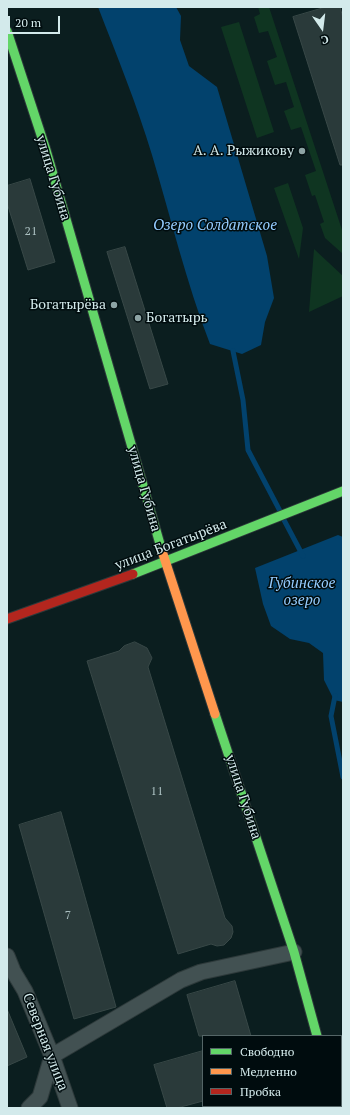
<!DOCTYPE html>
<html>
<head>
<meta charset="utf-8">
<style>
  body { margin:0 }
  #map { position:relative; width:350px; height:1115px; overflow:hidden; background:#0b1e1f; font-family:"PT Serif",serif }
  canvas { display:block }
  .frame { position:absolute; inset:0; border:8px solid #d3eaeb; pointer-events:none }
  .legend { position:absolute; left:202px; top:1035px; width:140px; height:72px; box-sizing:border-box; background:#000c0e; border:1px solid #546566; margin:0; padding:5px 7px; list-style:none; font-size:12px; color:#d3eaeb }
  .legend li { display:flex; align-items:center; gap:8px; height:20px }
  .legend b { width:20px; border:1px solid #546566 }
  .north { position:absolute; left:302px; top:8px; width:40px; height:40px; -webkit-text-stroke:3px #000c0e; paint-order:stroke; rotate:166deg; font-size:11px; font-weight:700; line-height:16px; text-align:center; color:#d3eaeb }
  .north::after { content:''; display:block; margin:auto; width:14px; height:18px; background:#d3eaeb; clip-path:polygon(50% 0,100% 100%,50% 72%,0 100%) }
  .scale { position:absolute; left:8px; top:16px; width:52px; height:18px; box-sizing:border-box; border:2px solid #d3eaeb; border-top:0; padding-left:5px; font-size:12px; line-height:14px; white-space:nowrap; color:#d3eaeb; -webkit-text-stroke:3px #000c0e; paint-order:stroke }
</style>
</head>
<body>
<div id="map">
<canvas width="350" height="1115"></canvas>
<div class="frame"></div>
<ul class="legend">
<li><b style="height:5px;background:#63d668"></b>Свободно</li>
<li><b style="height:5px;background:#ff974d"></b>Медленно</li>
<li><b style="height:5px;background:#b3261e"></b>Пробка</li>
</ul>
<div class="north">С</div>
<div class="scale">20 m</div>
</div>
<script>
const c = document.querySelector('canvas').getContext('2d');
c.lineJoin = 'round';
function fillPath(path, color) { c.fillStyle = color; c.fill(path, 'evenodd'); }
function trace(path, color, width, dash) { c.strokeStyle = color; c.lineWidth = width; c.lineCap = dash ? 'butt' : 'round'; c.setLineDash(dash || []); c.stroke(path); }
function drawText(font, color, halo, rows, align = 'center') {
  c.font = font + ' "PT Serif",serif'; c.lineWidth = 3; c.setLineDash([]); c.textBaseline = 'middle'; c.strokeStyle = halo; c.fillStyle = color; for (const [text, x, y, turn = 0] of rows) {
    c.save(); c.translate(x, y); c.rotate((+turn || 0) * Math.PI / 180); c.textAlign = isNaN(turn) ? turn : align; if (halo) c.strokeText(text, 0, 0); c.fillText(text, 0, 0); c.restore();
  }
}
fillPath(new Path2D(`
  M258 7H269L343 233V254L325 238 320 224 324 222 315 195 312 196 305 175 316 171 301 127 291 130 284 111 294 107 286 82 275 85 267 61 277 57 268 31 259 33 254 17 260 14Z
  M239 22 274 132 257 138 221 27Z
  M288 183 303 228 299 259 274 188Z
  M314 249 343 276V296L309 312Z`), '#0f3521');
fillPath(new Path2D(`
  M98 7H176L181 16 180 40 189 66 217 87 267 256 274 298 265 322 261 345 242 354 210 344C186 282 171 218 152 155 137 105 117 56 98 7Z
  M338 535 343 537V702L334 700 324 680 323 653 309 643 290 639 271 626 263 604 255 568Z`), '#02426d');
trace(new Path2D(`
  M233 351 243 400 248 450 280 511
  M284 520 303 556
  M335 696 331 716 343 777`), '#02426d', 5);
const building = new Path2D(`
  M326 7H340L343 18V165H340L293 17Z
  M30 179 55 262 28 270 7 203V186Z
  M125 247 168 384 150 389 107 252Z
  M135 642 147 648 152 658 148 667 225 918 232 926 233 932 231 938 224 945 217 946 211 944 178 954 87 661 119 651 124 646Z
  M61 812 116 1007 74 1019 19 825Z
  M235 981 251 1036H199L187 995Z
  M7 1009 27 1057 7 1066Z
  M203 1051V1101L177 1108H167L154 1065Z`);
fillPath(building, '#2a3a3a');
trace(building, '#384847', 1);
const street = new Path2D(`
  M7 956 13 971 25 991 52 1056 70 1108
  M336 1106V1108
  M29 1108 40 1097 52 1056 181 980 201 972 294 952`);
const fast = new Path2D(`
  M7 31 46 150 162 551
  M133 574 343 491
  M215 714 294 952 317 1036`);
const slow = new Path2D(`
  M162 551 215 714`);
const jam = new Path2D(`
  M7 619 133 574`);
trace(street, '#2d393a', 17);
trace(fast, '#2d393a', 11);
trace(slow, '#2d393a', 11);
trace(jam, '#2d393a', 11);
trace(street, '#425152', 15);
trace(fast, '#63d668', 9);
trace(slow, '#ff974d', 9);
trace(jam, '#b3261e', 9);
for (const [x, y, r, color] of [
  [302,151,4,"#8da3a4"],
  [114,305,4,"#8da3a4"],
  [138,318,4,"#8da3a4"]
]) { const dot = new Path2D(); dot.arc(x, y, r, 0, 2 * Math.PI); c.fillStyle = color; c.fill(dot); trace(dot, '#000c0e', 1.5); }
drawText('12px', '#a9bebf', null, [
  ["21",31,232],
  ["11",157,792],
  ["7",68,916]
]);
drawText('14px', '#d3eaeb', '#000c0e', [
  ["А. А. Рыжикову",294,151],
  ["Богатырёва",106,305],
  ["Богатырь",146,318,"left"]
], 'right');
drawText('14px', '#d3eaeb', '#000c0e', [
  ["улица Губина",53,178,73],
  ["улица Губина",144,489,74],
  ["улица Богатырёва",171,545,-21],
  ["улица Губина",243,797,72],
  ["Северная улица",45,1042,69]
]);
drawText('italic 15px', '#94ccff', '#000c0e', [
  ["Озеро Солдатское",215,226],
  ["Губинское",302,584],
  ["озеро",302,601]
]);
</script>
</body>
</html>
